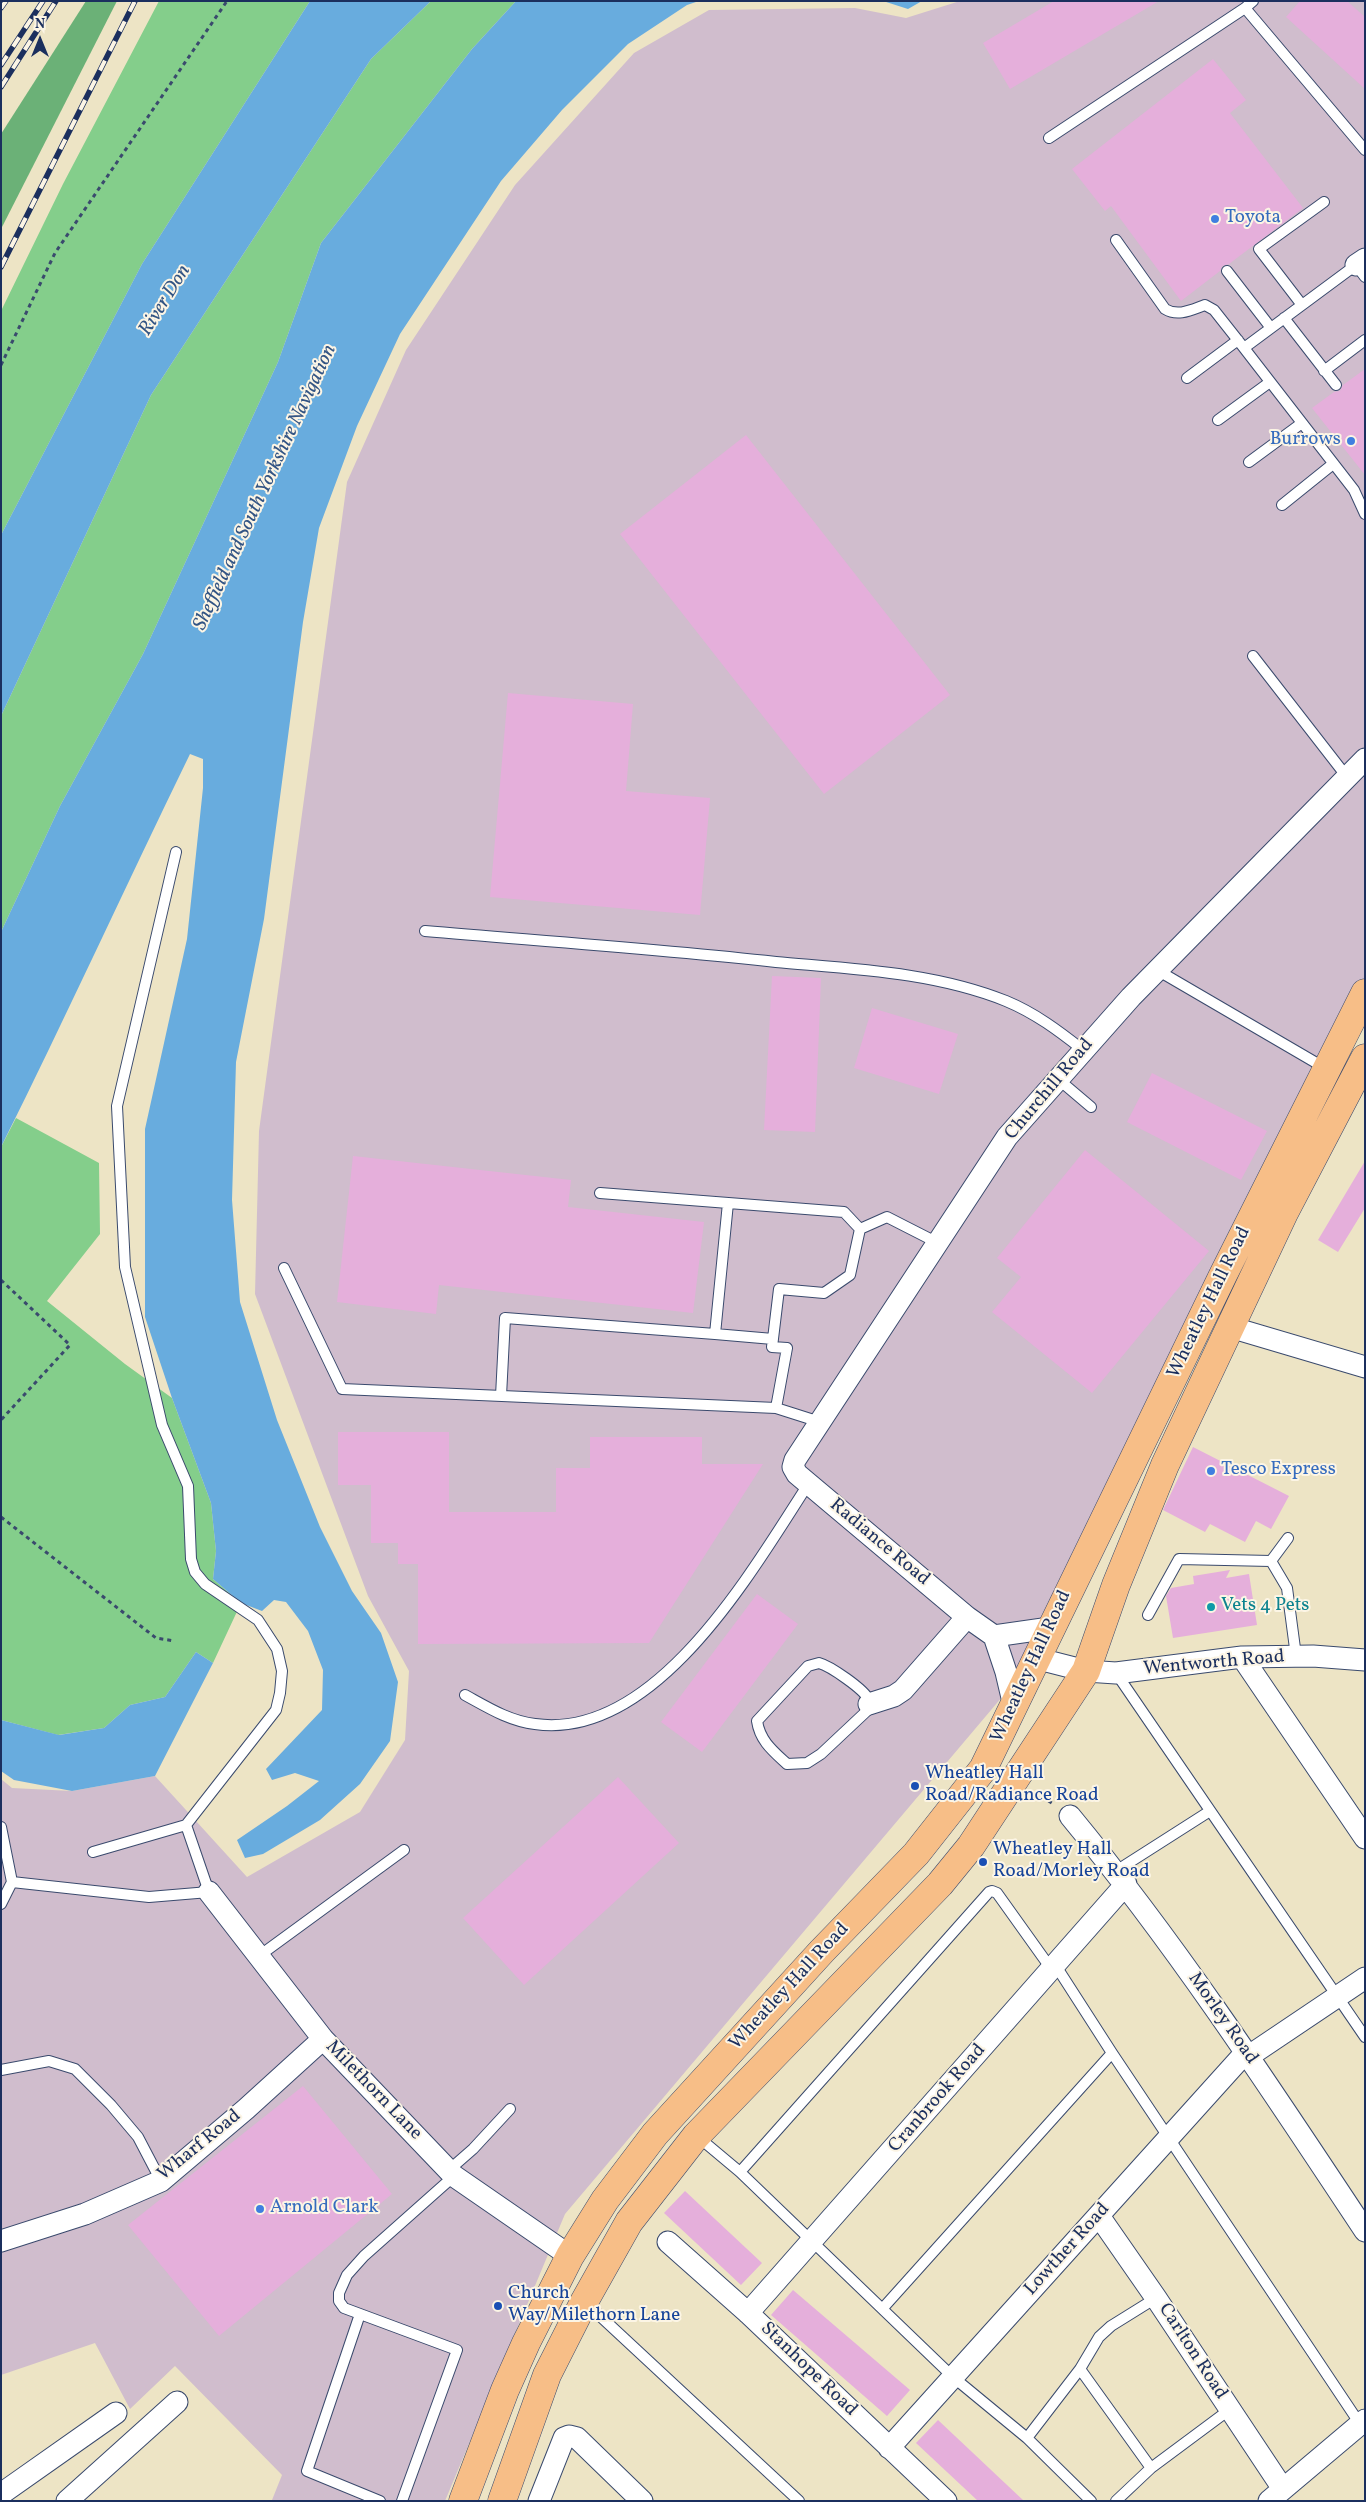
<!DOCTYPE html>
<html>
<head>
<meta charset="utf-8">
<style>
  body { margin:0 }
  #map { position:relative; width:1366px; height:2502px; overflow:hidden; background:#ede4c5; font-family:Vollkorn,serif }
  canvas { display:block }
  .frame { position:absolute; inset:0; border:2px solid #1b2f5e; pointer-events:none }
  .north { position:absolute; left:15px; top:15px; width:50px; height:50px; -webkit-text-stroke:4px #fcf5e5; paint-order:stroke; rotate:0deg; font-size:14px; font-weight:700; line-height:20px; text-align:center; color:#1b2f5e }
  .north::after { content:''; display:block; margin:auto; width:18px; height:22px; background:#1b2f5e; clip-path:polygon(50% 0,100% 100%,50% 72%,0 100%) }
</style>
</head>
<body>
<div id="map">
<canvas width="1366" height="2502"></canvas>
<div class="frame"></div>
<div class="north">N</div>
</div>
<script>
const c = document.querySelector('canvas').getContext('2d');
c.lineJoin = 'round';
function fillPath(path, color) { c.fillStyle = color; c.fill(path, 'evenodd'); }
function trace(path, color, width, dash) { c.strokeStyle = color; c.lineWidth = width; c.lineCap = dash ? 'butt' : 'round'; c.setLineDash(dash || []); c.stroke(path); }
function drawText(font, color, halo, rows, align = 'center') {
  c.font = font + ' Vollkorn,serif'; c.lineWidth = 4; c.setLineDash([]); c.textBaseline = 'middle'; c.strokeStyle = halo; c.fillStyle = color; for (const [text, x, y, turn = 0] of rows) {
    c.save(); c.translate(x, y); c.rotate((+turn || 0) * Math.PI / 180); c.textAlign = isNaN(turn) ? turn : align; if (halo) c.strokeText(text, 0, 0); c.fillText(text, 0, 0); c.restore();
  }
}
fillPath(new Path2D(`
  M960 1H1365V993L1035 1658 565 2214 445 2501H274L272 2500 282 2475 175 2366 130 2409 95 2343 1 2375V1779L12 1788 72 1791 155 1776 247 1877 360 1812 405 1740 409 1671 368 1596 255 1294 259 1131 347 482 406 350 515 185 634 53 709 10 855 8 906 18Z`), '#d0bdcd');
fillPath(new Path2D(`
  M159 1H310L142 264 1 535V311L63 184Z
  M431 1H516L472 49 321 243 278 362 143 654 60 806 1 932V716L151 395 371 59Z
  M16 1118 99 1163 100 1234 47 1301 125 1364 172 1398 211 1503 216 1551 213 1579 241 1603 213 1663 196 1652 165 1697 130 1705 104 1728 58 1735 1 1720V1147Z`), '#84ce8b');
fillPath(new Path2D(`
  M86 1H117L1 229V134Z`), '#6bb177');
fillPath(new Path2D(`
  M310 1H431L371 59 151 395 1 716V535L142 264Z
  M516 1H699L687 5 628 44 562 110 501 181 400 334 357 426 319 528 303 622 264 919 236 1062 232 1200 240 1302 277 1420 320 1527 352 1591 381 1633 398 1682 390 1741 360 1784 320 1820 263 1854 245 1858 237 1840 287 1806 319 1781 295 1773 272 1780 266 1769 322 1710 323 1670 308 1631 286 1602 274 1600 262 1611 241 1603 213 1579 216 1551 211 1503 172 1398 145 1317V1129L187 939 203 788V759L190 754C126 885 66 1017 1 1147V932L60 806 143 654 278 362 321 243 472 49Z
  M883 1H922L908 9Z
  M196 1652 213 1663 155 1776 72 1791 14 1780 1 1771V1720L59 1735 104 1728 130 1705 165 1697Z`), '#68acde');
fillPath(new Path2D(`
  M1054 1H1159L1010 89 983 43Z
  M1300 1H1347L1365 17V89L1286 17Z
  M1213 59 1246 100 1230 113 1303 208 1229 264 1222 266 1220 271 1181 301 1111 206 1105 211 1072 169Z
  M1365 369V475L1312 408 1334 392 1340 391 1343 385Z
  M746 435 950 695 824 794 620 534Z
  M508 693 633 704 626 791 710 798 700 915 490 897Z
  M772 976 821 978 815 1132 764 1130Z
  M872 1008 958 1034 939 1094 854 1068Z
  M1152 1073 1267 1131 1241 1180 1127 1122Z
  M1085 1150 1209 1251 1092 1393 992 1312 1021 1277 997 1258Z
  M353 1156 571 1180 568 1207 704 1222 693 1313 439 1285 436 1314 337 1302Z
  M1365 1161V1208L1338 1252 1318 1240Z
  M338 1432H449V1512H556V1468H590V1437H702V1464H763L649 1643 418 1644V1564H398V1543H371V1485H338Z
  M1193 1447 1289 1496 1271 1529 1256 1521 1245 1542 1210 1524 1205 1532 1163 1510Z
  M1230 1570 1226 1578 1249 1574 1257 1625 1173 1638 1166 1596 1171 1588 1194 1584 1193 1576Z
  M757 1594 798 1624 702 1752 661 1722Z
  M618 1777 679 1843 524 1985 463 1918Z
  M303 2086 392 2194 219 2336 128 2225Z
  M685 2191 762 2263 741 2285 664 2213Z
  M793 2290 910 2390 887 2416 771 2315Z
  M938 2420 1024 2501H978L916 2443Z`), '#e5afdb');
const lane = new Path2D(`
  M1245 8 1253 1
  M1049 138 1245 8 1365 150
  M1116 240 1165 309C1178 317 1191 310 1205 305L1214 310 1244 348
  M1227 271 1271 328
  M1365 277 1356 265 1244 348 1354 490 1365 514
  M1302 305 1259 249 1324 202
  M1284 318 1336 385
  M1324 371 1365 340
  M1187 378 1238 340
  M1218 420 1270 382
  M1249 462 1302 423
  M1282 505 1333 464
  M1253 656 1347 777
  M425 931C542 941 659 949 776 962 853 969 934 972 1006 1001 1035 1013 1059 1031 1083 1050
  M1157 970 1325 1068
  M1058 1079 1091 1107
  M600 1193 844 1212 860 1229
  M284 1268 342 1389 776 1408 820 1422
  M715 1334 773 1339
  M501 1396 505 1318 715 1334 728 1203
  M776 1408 787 1348 772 1347 779 1289 824 1293 850 1275 860 1229 887 1217 938 1243
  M1271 1561 1288 1538
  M1148 1615 1179 1559 1271 1561 1287 1588 1296 1656
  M819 1663C830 1666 864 1689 869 1700 870 1703 869 1706 870 1708L821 1754 807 1763 787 1764C773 1751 760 1741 757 1721L808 1666Z
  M1116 1673 1365 2037
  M465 1695C487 1707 509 1721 535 1724 656 1741 753 1569 809 1483
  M1 1827 12 1882 1 1904
  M93 1852 186 1825
  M1116 1871 1210 1811
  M12 1882 149 1897 209 1892 186 1825 276 1710 280 1693 282 1671 277 1649 258 1620 205 1584 195 1572 191 1559 188 1486 162 1425 125 1267 117 1106 176 852
  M259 1956 404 1850
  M1056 1966 1112 2053 1360 2424
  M1 2070 49 2061 75 2069 111 2105 138 2137 161 2181
  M697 2136 740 2172 953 2377 1027 2438 1091 2501
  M449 2170 473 2149 510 2109
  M740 2172 989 1892 992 1891 997 1893 1052 1970
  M585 2302 799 2501
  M883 2308 1112 2053
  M360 2314 307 2471 380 2501
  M1080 2369 1151 2468
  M1027 2438 1080 2369 1099 2337 1111 2326 1156 2298
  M402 2501 457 2350 344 2308 339 2301V2293L347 2275 364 2256 454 2176
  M1116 2501 1151 2468 1229 2410`);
const street = new Path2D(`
  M1356 265 1365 259
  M1230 1327 1365 1367
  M1050 1628 994 1636 967 1617 797 1474 793 1467 795 1460 1007 1137 1131 997 1365 759
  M994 1636 1006 1672 1014 1706
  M1242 1657 1365 1838
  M1035 1658 1086 1671 1116 1673 1242 1657 1313 1656 1365 1660
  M869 1704 894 1696 903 1690 967 1617
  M1070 1816C1178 1947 1271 2089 1365 2231
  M209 1892 323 2039 454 2176 570 2256
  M1249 2056 1365 1978
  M1099 2216 1156 2298 1283 2489
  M1 2241 85 2214 161 2181 246 2109 323 2039
  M668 2242 748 2313 946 2501
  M748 2313 1126 1884
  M889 2448 1246 2052
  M1 2494 116 2413
  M67 2501 177 2402
  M539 2501 564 2438 569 2436 577 2438 642 2501
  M1269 2501 1365 2420`);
const highway = new Path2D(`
  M463 2501 505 2390 526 2343 570 2256 605 2200 655 2134 822 1951 916 1854 983 1769 1223 1275 1365 993
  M502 2501 547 2375 584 2302 629 2222 696 2136 940 1884 971 1846 1086 1671 1116 1585 1165 1465 1284 1213 1365 1058`);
trace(lane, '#3a4a6d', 12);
trace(street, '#3a4a6d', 23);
trace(highway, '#3a4a6d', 29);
trace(new Path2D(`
  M1 365 55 253 227 1
  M1 1280 70 1345 1 1420
  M1 1517 156 1638 175 1641
  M1035 1792 1053 1804`), '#3a4a6d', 3, [4, 4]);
trace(lane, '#fff', 10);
trace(street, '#fff', 21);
trace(highway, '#f7be87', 28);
const rail = new Path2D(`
  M1 8 6 1
  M1 65 43 1
  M1 87 56 1
  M1 267 135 1`);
trace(rail, '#1b2f5e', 5.5);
trace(rail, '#fcf5e5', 4, [11]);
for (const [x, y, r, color] of [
  [1215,219,5,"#3f7fe0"],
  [1351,441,5,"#3f7fe0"],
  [1211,1471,5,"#3f7fe0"],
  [1211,1607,5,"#0f9aa8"],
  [915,1786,5,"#1a4fb4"],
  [983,1862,5,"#1a4fb4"],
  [260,2209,5,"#3f7fe0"],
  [498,2306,5,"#1a4fb4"]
]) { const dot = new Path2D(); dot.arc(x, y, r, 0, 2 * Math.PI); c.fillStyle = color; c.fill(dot); trace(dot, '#fcf5e5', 2); }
drawText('19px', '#366cbe', '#fcf5e5', [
  ["Toyota",1225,219],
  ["Burrows",1341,441,"right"],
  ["Tesco Express",1221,1471],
  ["Arnold Clark",270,2209]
], 'left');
drawText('19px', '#1b2f5e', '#fcf5e5', [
  ["Churchill Road",1050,1090,-50],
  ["Wheatley Hall Road",1210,1303,-64],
  ["Radiance Road",879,1543,40],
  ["Wentworth Road",1214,1664,-5],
  ["Wheatley Hall Road",1032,1667,-65],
  ["Wheatley Hall Road",790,1987,-47],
  ["Morley Road",1222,2019,55],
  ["Milethorn Lane",373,2091,46],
  ["Cranbrook Road",938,2099,-49],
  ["Wharf Road",200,2146,-39],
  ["Lowther Road",1068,2250,-48],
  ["Carlton Road",1192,2352,57],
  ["Stanhope Road",808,2370,44]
]);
drawText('19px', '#0d838f', '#fcf5e5', [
  ["Vets 4 Pets",1221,1607]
], 'left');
drawText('19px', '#164399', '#fcf5e5', [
  ["Wheatley Hall",925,1775],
  ["Road/Radiance Road",925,1797],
  ["Wheatley Hall",993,1851],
  ["Road/Morley Road",993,1873],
  ["Church",508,2295],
  ["Way/Milethorn Lane",508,2317]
], 'left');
drawText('italic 20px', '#325484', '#fcf5e5', [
  ["River Don",166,301,-58],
  ["Sheffield and South Yorkshire Navigation",266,488,-65]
]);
</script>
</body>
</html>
